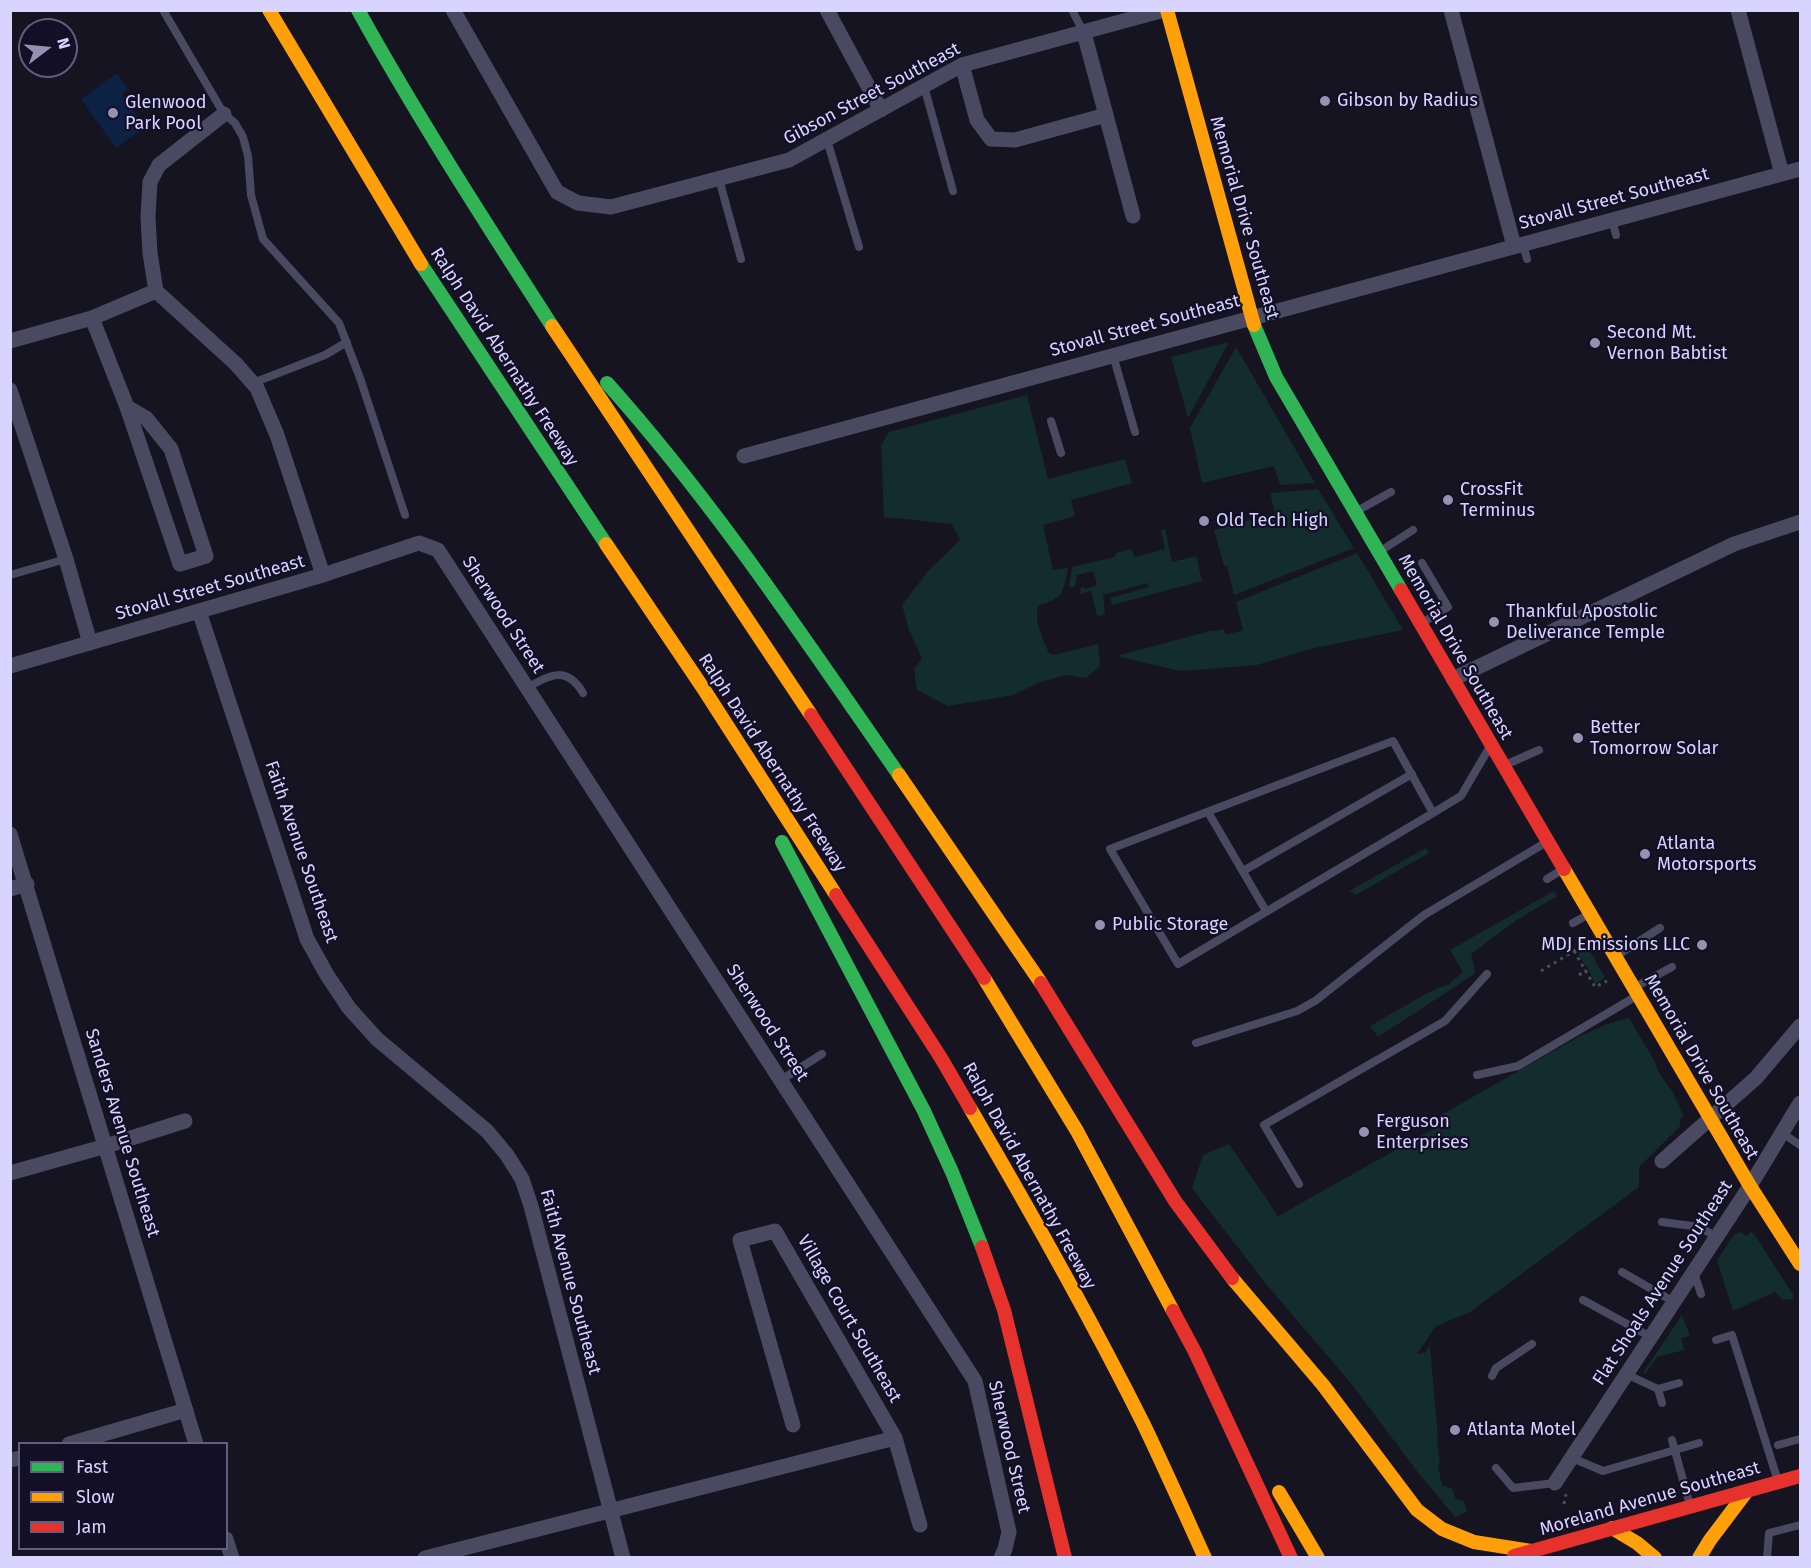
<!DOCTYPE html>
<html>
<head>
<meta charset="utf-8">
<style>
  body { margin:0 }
  #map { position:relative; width:1811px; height:1568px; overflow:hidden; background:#161421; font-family:"Fira Sans",sans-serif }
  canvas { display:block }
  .frame { position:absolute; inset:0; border:12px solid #d9d4ff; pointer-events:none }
  .legend { position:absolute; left:18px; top:1442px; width:210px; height:108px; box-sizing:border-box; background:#130f26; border:2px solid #625e7d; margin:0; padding:8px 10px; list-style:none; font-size:18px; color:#d9d4ff }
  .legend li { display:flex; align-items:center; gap:12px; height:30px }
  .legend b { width:30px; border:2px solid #625e7d }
  .north { position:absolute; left:18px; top:18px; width:60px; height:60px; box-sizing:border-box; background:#130f26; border:2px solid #625e7d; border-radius:50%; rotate:74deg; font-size:16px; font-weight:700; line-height:24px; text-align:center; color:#d9d4ff }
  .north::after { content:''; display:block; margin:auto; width:21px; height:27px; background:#9591b1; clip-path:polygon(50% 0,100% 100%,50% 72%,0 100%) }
</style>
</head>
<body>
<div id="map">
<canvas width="1811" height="1568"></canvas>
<div class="frame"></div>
<ul class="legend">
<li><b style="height:8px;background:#30b455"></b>Fast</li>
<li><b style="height:8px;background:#ff9f0a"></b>Slow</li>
<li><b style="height:8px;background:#e5322d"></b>Jam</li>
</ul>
<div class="north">N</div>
</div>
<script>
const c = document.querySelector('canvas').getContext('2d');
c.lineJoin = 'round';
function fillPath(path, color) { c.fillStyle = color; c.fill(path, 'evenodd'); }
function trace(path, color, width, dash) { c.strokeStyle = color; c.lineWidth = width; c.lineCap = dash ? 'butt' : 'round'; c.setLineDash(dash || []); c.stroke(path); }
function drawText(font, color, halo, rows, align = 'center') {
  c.font = font + ' "Fira Sans",sans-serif'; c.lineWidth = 4.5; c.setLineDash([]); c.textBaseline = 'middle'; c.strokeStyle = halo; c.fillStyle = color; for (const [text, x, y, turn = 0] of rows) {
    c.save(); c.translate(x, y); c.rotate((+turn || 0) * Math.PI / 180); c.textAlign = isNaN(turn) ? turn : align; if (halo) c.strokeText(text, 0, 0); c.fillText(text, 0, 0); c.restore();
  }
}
fillPath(new Path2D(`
  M1229 342 1188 418 1171 357Z
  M1236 347 1315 483 1280 485 1274 466 1202 483 1190 428Z
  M1027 395 1048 479 1125 459 1132 483 1071 500 1075 516 1043 525 1053 570 1068 568C1063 593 1064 598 1039 605 1032 619 1044 640 1049 653L1054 655 1098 644 1100 666 1086 678 1066 675 1040 682 1013 695 948 706 917 690 914 669 922 658 909 630 902 605 928 571 960 540 952 524 884 517 881 445 889 432Z
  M1318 489 1354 548 1234 595 1227 566H1224L1214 530 1275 513 1270 493Z
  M1165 529 1172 562 1196 556 1202 581 1112 605 1110 598 1149 587 1148 583 1103 595 1105 614 1097 616 1091 591 1080 594 1081 587 1086 589 1097 585 1093 571 1077 575 1075 587H1069L1072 567 1115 557 1116 553 1131 549 1135 557 1165 549 1161 530Z
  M1357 553 1403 630 1310 649 1257 665 1180 671 1116 656 1214 630 1215 631 1224 629 1226 635 1243 630 1236 602Z
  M1426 848 1429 853 1356 895 1349 891Z
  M1554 891 1557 896 1515 921 1471 954 1475 971 1473 975 1378 1037 1370 1026 1429 992 1449 984 1463 972 1450 950Z
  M1588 948 1605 978 1595 984 1587 966 1585 965 1578 954Z
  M1629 1018 1654 1060 1659 1073 1673 1093 1684 1116 1680 1119V1126L1639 1167V1187L1470 1312 1436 1326 1417 1354 1425 1353 1430 1346 1438 1438 1437 1439 1440 1464 1438 1465 1442 1486 1452 1488 1455 1499 1464 1501 1467 1512 1455 1517 1420 1475 1350 1382 1266 1284 1192 1188 1203 1155 1229 1144 1278 1216 1435 1128 1432 1120 1580 1036 1607 1024Z
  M1739 1232 1747 1236 1751 1232 1754 1234 1794 1296 1793 1299 1783 1300 1775 1292 1733 1311 1717 1260 1733 1236Z
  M1682 1315 1690 1336 1681 1338 1684 1350 1657 1357 1646 1373H1643Z`), '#132c2d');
fillPath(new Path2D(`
  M117 73 128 89 122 94 145 127 116 148 81 99Z`), '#0d2144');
trace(new Path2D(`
  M1574 951 1595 987 1607 981
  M1541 971 1584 945
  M1579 975 1586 970
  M1564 1504 1566 1494`), '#44505f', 3, [3, 4.5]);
trace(new Path2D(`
  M163 10 224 114 235 123 243 137 248 156 251 195 263 239 339 323 360 378 405 515
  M1072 10 1084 33
  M924 86 953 191
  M827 140 859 247
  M719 179 741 259
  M1612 220 1616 235
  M1523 244 1527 259
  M1113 355 1135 432
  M253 383 325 355 347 342
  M1051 421 1061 453
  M1357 511 1391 492
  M1382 550 1413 530
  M1422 563 1448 607 1422 623
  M10 575 66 559
  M527 688C550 674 567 666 583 693
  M1505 765 1539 750
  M1208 812 1266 911
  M1433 813 1393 741 1110 849 1178 964 1433 813 1461 796 1489 748
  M1243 871 1412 774
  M1547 879 1560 871
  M1573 923 1589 914
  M1619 954 1660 928
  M1635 987 1672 967
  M1196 1043 1297 1011 1315 1001 1424 915 1545 843
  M1477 1075 1518 1066 1635 997
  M781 1080 822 1054
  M1782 1133 1800 1145
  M1299 1184 1264 1125 1445 1021 1487 974
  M1662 1222 1700 1227 1716 1237
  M1622 1272 1674 1302
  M1694 1273 1701 1294
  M1583 1300 1651 1337
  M1716 1340 1732 1335 1777 1478
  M1626 1374 1658 1389 1679 1383
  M1492 1376 1496 1368 1532 1344
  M1658 1389 1662 1403
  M1672 1440 1689 1502
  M1778 1445 1800 1439
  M1572 1458 1603 1471 1699 1443
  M1496 1468 1513 1488 1555 1483
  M1767 1558 1769 1533 1800 1525`), '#4a4962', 8);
trace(new Path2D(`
  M453 10 557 192 578 203 611 207 789 160 962 65 1164 10
  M827 10 881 110
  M1451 10 1514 246
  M1738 10 1782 174
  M1084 33 1133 216
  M962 65 977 120 991 139 1015 140 1106 115
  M224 114 159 165 150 182 148 217 150 253 156 291 236 364 257 388 277 435 323 575
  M92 318 127 407 180 564 206 556 171 449 146 418 127 407
  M10 341 92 318 156 291
  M10 390 66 559 90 643
  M744 456 1800 169
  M199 611 307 939 327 975 349 1008 377 1039 487 1131 507 1155 522 1179 531 1206 623 1558
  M10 666 323 575 419 543 438 550 975 1381 1009 1532 1005 1549 1001 1558
  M1453 679 1734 544 1800 522
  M10 834 196 1444
  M10 889 27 884
  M1662 1161 1756 1078 1800 1026
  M10 1173 106 1146 185 1121
  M793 1425 740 1240 775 1231 895 1438 920 1525
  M69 1444 186 1410
  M10 1460 20 1458
  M1555 1483 1750 1186 1800 1103
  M226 1539 232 1558
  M425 1558 895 1438`), '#4a4962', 15);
trace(new Path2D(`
  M358 10C418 118 485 222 552 326
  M421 264 606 544
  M1254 325 1276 377 1401 590
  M607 383C716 505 806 641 899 775
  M782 842 924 1111 952 1172 982 1247`), '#30b455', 14);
trace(new Path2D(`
  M269 10 421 264
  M1167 10 1254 325
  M552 326 811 715
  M606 544 703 688 836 895
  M899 775 1041 983
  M1564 869 1750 1186 1800 1264
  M984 978 1077 1131 1173 1311
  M970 1108C1031 1212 1090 1317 1144 1425 1165 1469 1185 1514 1205 1558
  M1232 1278 1323 1385 1417 1510 1442 1529 1474 1542 1531 1551
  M1279 1492 1318 1558
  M1612 1528 1637 1543 1655 1558
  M1699 1558 1710 1540 1747 1491`), '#ff9f0a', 14);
trace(new Path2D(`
  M1401 590 1564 869
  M811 715 984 978
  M836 895 941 1058 970 1108
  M1041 983 1175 1201 1232 1278
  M982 1247 1004 1310 1065 1558
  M1173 1311 1195 1352 1291 1558
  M1514 1556 1800 1476`), '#e5322d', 14);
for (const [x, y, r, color] of [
  [1325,101,6,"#9591b1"],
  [113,113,6,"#9591b1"],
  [1595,343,6,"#9591b1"],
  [1448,500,6,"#9591b1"],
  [1204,521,6,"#9591b1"],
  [1494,622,6,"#9591b1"],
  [1578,738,6,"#9591b1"],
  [1645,854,6,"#9591b1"],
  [1100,925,6,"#9591b1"],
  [1702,945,6,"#9591b1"],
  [1364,1132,6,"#9591b1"],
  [1455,1430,6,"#9591b1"]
]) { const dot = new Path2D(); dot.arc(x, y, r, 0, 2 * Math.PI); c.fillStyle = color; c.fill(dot); trace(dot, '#130f26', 2); }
drawText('18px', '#d9d4ff', '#130f26', [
  ["Gibson Street Southeast",872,94,-28],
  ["Stovall Street Southeast",1614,199,-15],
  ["Memorial Drive Southeast",1244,218,74],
  ["Stovall Street Southeast",1145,326,-15],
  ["Ralph David Abernathy Freeway",504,357,57],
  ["Stovall Street Southeast",210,588,-16],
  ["Sherwood Street",503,615,57],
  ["Memorial Drive Southeast",1455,647,60],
  ["Ralph David Abernathy Freeway",772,763,57],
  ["Faith Avenue Southeast",301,852,71],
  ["Sherwood Street",767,1023,57],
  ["Memorial Drive Southeast",1701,1067,60],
  ["Sanders Avenue Southeast",122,1133,73],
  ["Ralph David Abernathy Freeway",1029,1176,61],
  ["Faith Avenue Southeast",570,1282,75],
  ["Flat Shoals Avenue Southeast",1663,1283,-57],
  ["Village Court Southeast",849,1319,60],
  ["Sherwood Street",1009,1447,77],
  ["Moreland Avenue Southeast",1650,1499,-16]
]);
drawText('18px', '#d9d4ff', '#130f26', [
  ["Gibson by Radius",1337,101],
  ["Glenwood",125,103],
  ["Park Pool",125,124],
  ["Second Mt.",1607,333],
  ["Vernon Babtist",1607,354],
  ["CrossFit",1460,490],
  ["Terminus",1460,511],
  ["Old Tech High",1216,521],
  ["Thankful Apostolic",1506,612],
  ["Deliverance Temple",1506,633],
  ["Better",1590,728],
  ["Tomorrow Solar",1590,749],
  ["Atlanta",1657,844],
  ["Motorsports",1657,865],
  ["Public Storage",1112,925],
  ["MDJ Emissions LLC",1690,945,"right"],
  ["Ferguson",1376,1122],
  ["Enterprises",1376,1143],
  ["Atlanta Motel",1467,1430]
], 'left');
</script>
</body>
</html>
